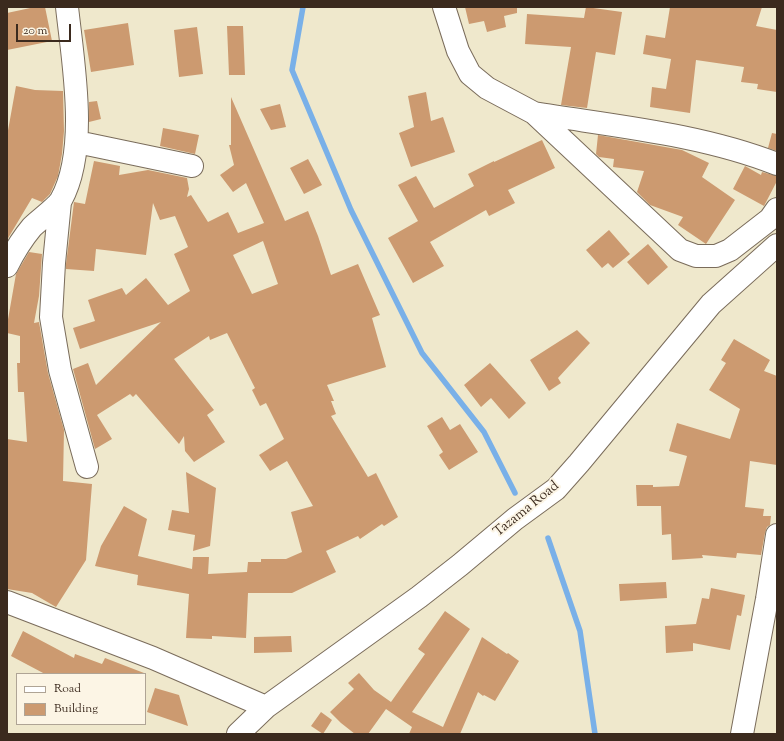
<!DOCTYPE html>
<html>
<head>
<meta charset="utf-8">
<style>
  body { margin:0 }
  #map { position:relative; width:784px; height:741px; overflow:hidden; background:#efe8cc; font-family:"Sorts Mill Goudy",serif }
  canvas { display:block }
  .frame { position:absolute; inset:0; border:8px solid #3b2a1e; pointer-events:none }
  .legend { position:absolute; left:16px; top:673px; width:130px; height:52px; box-sizing:border-box; background:#fcf5e5; border:1px solid #afa495; margin:0; padding:5px 7px; list-style:none; font-size:12px; color:#3b2a1e }
  .legend li { display:flex; align-items:center; gap:8px; height:20px }
  .legend b { width:20px; border:1px solid #afa495 }
  .scale { position:absolute; left:16px; top:24px; width:55px; height:18px; box-sizing:border-box; border:2px solid #3b2a1e; border-top:0; padding-left:5px; font-size:12px; line-height:14px; white-space:nowrap; color:#3b2a1e; -webkit-text-stroke:3px #fcf5e5; paint-order:stroke }
</style>
</head>
<body>
<div id="map">
<canvas width="784" height="741"></canvas>
<div class="frame"></div>
<ul class="legend">
<li><b style="height:5px;background:#fff"></b>Road</li>
<li><b style="height:11px;background:#cc9a70"></b>Building</li>
</ul>
<div class="scale">20 m</div>
</div>
<script>
const c = document.querySelector('canvas').getContext('2d');
c.lineJoin = 'round';
function trace(path, color, width, dash) { c.strokeStyle = color; c.lineWidth = width; c.lineCap = dash ? 'butt' : 'round'; c.setLineDash(dash || []); c.stroke(path); }
function fillPath(path, color) { c.fillStyle = color; c.fill(path, 'evenodd'); }
function drawText(font, color, halo, rows, align = 'center') {
  c.font = font + ' "Sorts Mill Goudy",serif'; c.lineWidth = 4; c.setLineDash([]); c.textBaseline = 'middle'; c.strokeStyle = halo; c.fillStyle = color; for (const [text, x, y, turn = 0] of rows) {
    c.save(); c.translate(x, y); c.rotate((+turn || 0) * Math.PI / 180); c.textAlign = isNaN(turn) ? turn : align; if (halo) c.strokeText(text, 0, 0); c.fillText(text, 0, 0); c.restore();
  }
}
trace(new Path2D(`
  M303 7 292 70 351 210 422 353 484 432 515 493
  M548 538 580 631 595 734`), '#79b0e8', 5.5);
fillPath(new Path2D(`
  M35 7H45L52 41 7 50V13Z
  M465 7H517V13L504 16 506 27 487 32 484 21 469 24Z
  M586 7 622 12 615 55 596 52 587 108 561 105 571 47 525 44 527 14 584 18Z
  M670 7H762L756 26 777 30V92L757 89 758 84 741 82 744 67 696 60 690 113 650 107 652 87 666 89 671 59 643 54 646 35 665 38Z
  M128 23 134 65 91 72 84 30Z
  M227 26H243L245 75H229Z
  M197 27 203 74 179 77 174 30Z
  M16 86 35 90 63 91 64 131 62 154 58 176 50 194 42 202 32 198 7 240V136Z
  M426 92 431 121 443 117 455 152 411 167 399 133 414 127 408 96Z
  M231 97 285 221 308 211 318 236 331 275 358 264 380 315 372 318 386 367 327 385 334 401H331L336 414 331 416 368 477 376 473 398 517 384 526 382 524 360 539 358 536 326 551 336 572 292 593H248L246 638 212 636V639L186 638 189 594 137 585 138 575 95 566 101 546 124 506 147 519 138 556 192 569 193 557H209L208 574 247 572 248 562H261V559H286L302 552 291 512 313 506 287 461 270 471 259 455 284 439 266 403 260 406 252 390 255 388 227 333 210 340 209 336 174 359 214 410 207 415 225 442 194 462 185 451 184 436 179 444 136 394 133 397 130 394 97 415 112 439 95 449 73 369 88 363 96 385 161 322 80 349 73 328 95 321 88 300 122 288 126 295 146 278 168 305 190 291 174 254 188 247 175 216 160 220 153 203 146 255 96 249 94 271 66 269V264L74 202 85 204 94 161 120 166 119 175 148 170 187 178 189 189 187 197 191 195 208 222 228 212 238 233 264 223 246 183 233 192 220 175 234 165 229 145H231ZM263 241 278 284 252 294 233 255Z
  M97 101 101 119 89 122V102Z
  M280 104 286 127 271 130 260 109Z
  M163 128 199 135 195 154 160 146Z
  M772 133 777 134V151L768 148Z
  M598 135 682 150 709 163 702 177 735 200 706 244 678 225 683 217 650 205 637 192 644 171 613 167 614 159 599 157 596 154Z
  M542 140 555 168 508 190 515 203 489 216 486 210 430 242 444 266 413 283 388 238 418 221 398 185 416 176 434 208 474 186 468 174 494 161V162Z
  M308 159 322 185 304 194 290 168Z
  M745 166 761 175 762 172 777 176V181L764 206 733 189Z
  M609 230 630 254 613 268 608 263 602 268 586 250Z
  M648 244 668 267 648 285 627 262Z
  M29 252 42 254 39 296 34 323 39 322 48 373 64 430 63 481 92 484 86 560 56 607 32 593 7 589V439L27 442 24 392H18L17 363H20V336L7 333V325L16 274Z
  M577 330 590 343 558 378 561 383 549 391 530 360Z
  M734 339 770 360 764 371 777 376V465L750 461 745 507 764 509 763 516H771L770 525 767 527 765 533 761 555 737 553 736 558 702 555 703 558 672 560 671 534 662 535 661 506H637L636 485H653V487L679 486 687 456 669 451 677 423 730 439 740 409 709 390 726 363 721 360Z
  M490 363 526 403 509 419 491 398 481 407 464 385Z
  M442 417 450 430 460 424 478 452 449 470 439 455 443 452 427 426Z
  M186 472 216 488 210 546 193 551 195 535 168 530 172 510 189 513Z
  M666 582 667 598 620 601 619 584Z
  M711 588 745 595 741 616 737 615 730 650 693 643V651L666 653 665 626 696 624 702 598 709 599Z
  M445 611 470 629 412 712 443 727 482 637 507 654 508 653 519 661 495 701 484 695 483 696 478 692 460 734H409L412 727 386 709 368 734H355L341 723 330 712 354 689 348 683 359 673 374 690 391 702 425 654 418 649Z
  M23 631 74 658 75 654 102 664 105 658 144 673V674H45L11 656Z
  M291 636 292 652 254 653V637Z
  M155 688 179 695 188 726 147 712Z
  M321 712 332 720 323 734 311 726Z`), '#cc9a70');
const minor = new Path2D(`
  M444 7 458 51 470 74 487 88 534 113 680 250 696 256H716L730 250 770 219 777 209
  M534 113C614 126 701 134 777 164
  M77 142 192 166
  M60 202 54 263 51 317 60 370 87 467
  M7 266C14 252 22 239 32 227 39 220 57 207 61 200 89 149 73 63 67 7
  M7 602 153 658 266 707
  M238 734 266 707 419 597 460 565 515 519 556 489 579 463 711 304 777 245
  M742 734 767 599 777 535`);
trace(minor, '#7a6c5b', 24);
trace(minor, '#fff', 22);
drawText('14px', '#3b2a1e', '#fcf5e5', [
  ["Tazama Road",527,510,-39]
]);
</script>
</body>
</html>
